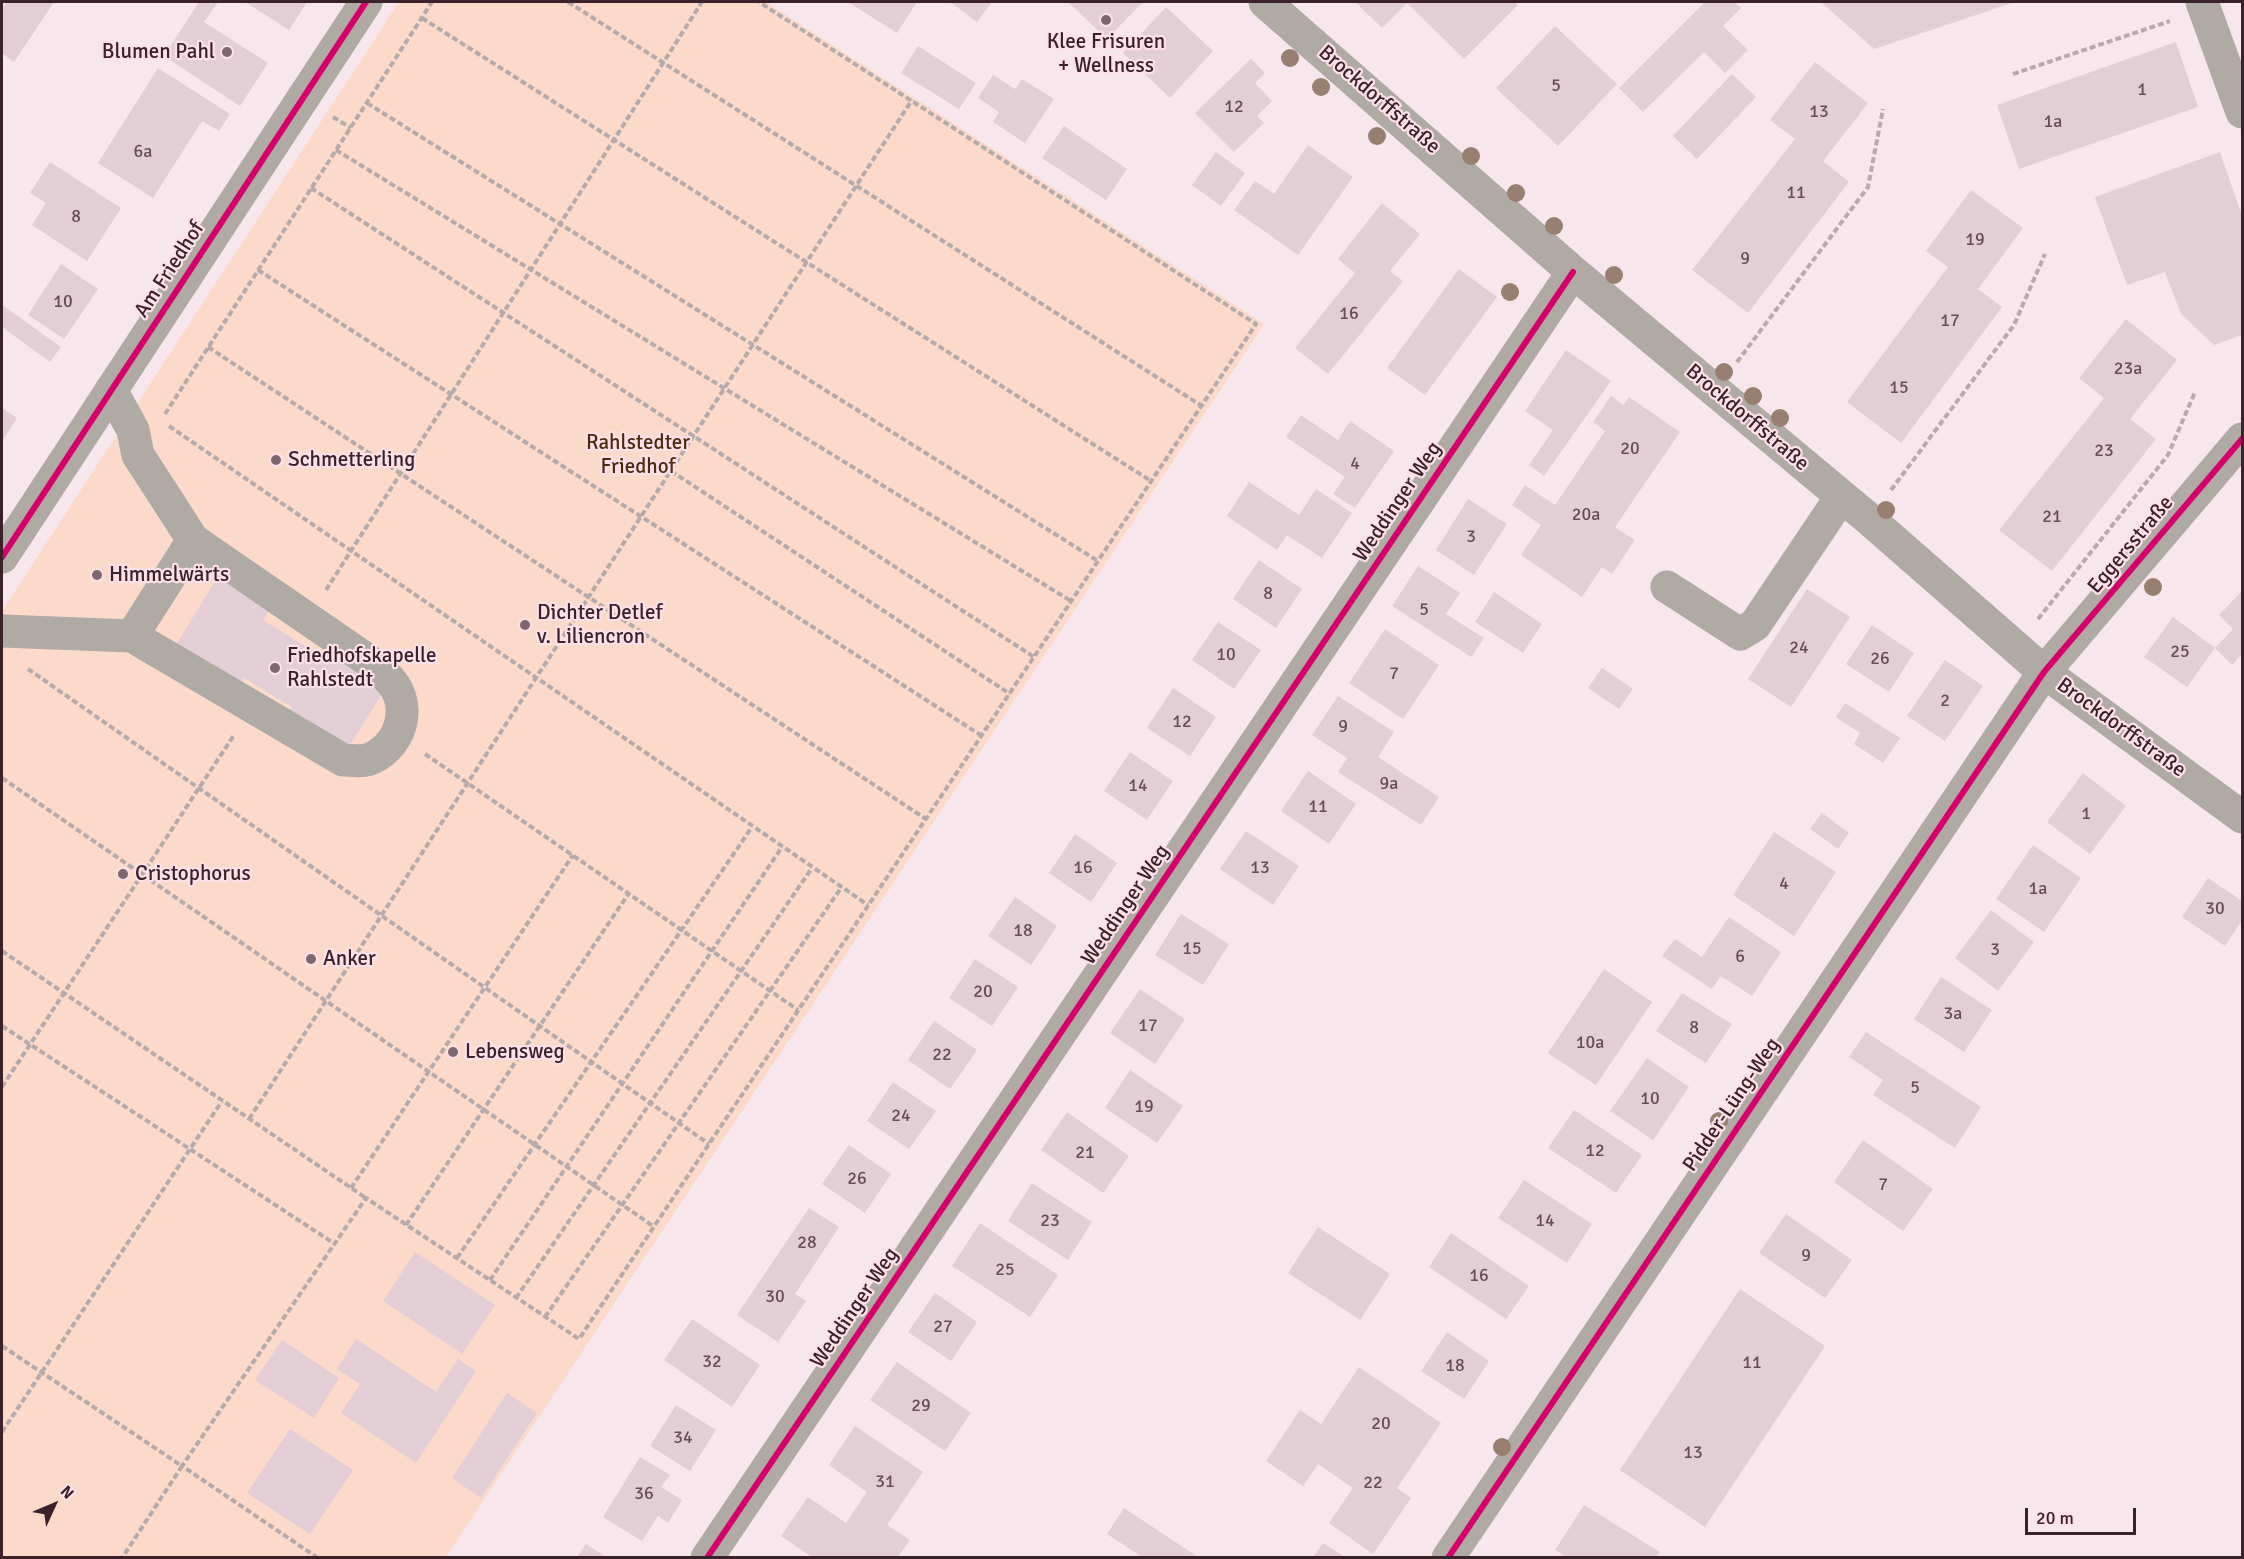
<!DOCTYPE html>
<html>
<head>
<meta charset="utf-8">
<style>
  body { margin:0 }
  #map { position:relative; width:2244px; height:1559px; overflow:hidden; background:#f7e6eb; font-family:Signika,sans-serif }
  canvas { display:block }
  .frame { position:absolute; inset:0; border:3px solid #3b212a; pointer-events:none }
  .north { position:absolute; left:24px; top:1475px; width:60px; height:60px; -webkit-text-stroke:4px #fde0e8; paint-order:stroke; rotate:46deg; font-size:16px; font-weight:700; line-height:24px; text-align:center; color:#3b212a }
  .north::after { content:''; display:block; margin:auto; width:21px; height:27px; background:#3b212a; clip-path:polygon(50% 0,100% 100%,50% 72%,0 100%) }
  .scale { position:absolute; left:2025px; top:1508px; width:111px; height:27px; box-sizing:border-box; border:3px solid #3b212a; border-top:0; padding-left:8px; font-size:18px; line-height:21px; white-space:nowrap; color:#3b212a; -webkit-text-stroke:4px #fde0e8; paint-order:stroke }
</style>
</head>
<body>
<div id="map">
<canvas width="2244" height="1559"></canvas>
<div class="frame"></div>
<div class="north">N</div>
<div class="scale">20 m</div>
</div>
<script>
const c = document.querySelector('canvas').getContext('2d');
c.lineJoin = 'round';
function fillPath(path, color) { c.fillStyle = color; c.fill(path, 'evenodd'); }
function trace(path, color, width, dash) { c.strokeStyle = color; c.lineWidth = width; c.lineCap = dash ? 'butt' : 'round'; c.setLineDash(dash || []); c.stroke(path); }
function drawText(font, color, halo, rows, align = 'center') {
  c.font = font + ' Signika,sans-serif'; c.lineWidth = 4.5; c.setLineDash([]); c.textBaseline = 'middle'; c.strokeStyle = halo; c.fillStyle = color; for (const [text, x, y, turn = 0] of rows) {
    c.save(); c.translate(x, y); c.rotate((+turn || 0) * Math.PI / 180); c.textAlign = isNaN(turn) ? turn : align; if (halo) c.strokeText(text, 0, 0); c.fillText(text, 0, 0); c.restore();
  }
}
fillPath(new Path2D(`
  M399 2H766L1264 324 446 1557H2V611Z`), '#fbdaca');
fillPath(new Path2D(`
  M7 2H54L14 62 2 53V9Z
  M199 2H218L204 22 268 63 240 106 164 56Z
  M245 2H307L289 30Z
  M848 2H917L897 33Z
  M950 2H992L977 22Z
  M1068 2H1143L1107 39Z
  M1355 2H1514L1518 5 1464 59 1407 3 1382 28Z
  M1705 2H1734L1741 8 1723 26 1748 50 1725 73 1704 52 1643 112 1619 88Z
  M1821 2H2015L1874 49Z
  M1166 7 1213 51 1170 98 1123 53Z
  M1555 26 1617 84 1558 146 1496 88Z
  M2176 42 2198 107 2019 169 1997 105Z
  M918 46 976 83 959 109 901 73Z
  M1251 59 1265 73 1255 83 1272 101 1257 116 1264 123 1234 152 1195 113Z
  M1815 62 1868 103 1823 161 1849 182 1748 313 1692 270 1795 139 1770 120Z
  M158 68 230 114 219 131 202 121 153 198 98 163Z
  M1732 74 1756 97 1697 159 1673 136Z
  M993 75 1015 89 1022 79 1054 99 1025 143 993 122 999 112 978 98Z
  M1064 126 1127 169 1106 200 1042 158Z
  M1308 145 1353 177 1298 255 1234 210 1255 181 1274 194Z
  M1216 152 1245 173 1221 206 1192 185Z
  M2220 152 2242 216V335L2214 345 2181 314 2165 272 2127 285 2095 197Z
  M50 162 121 208 87 261 32 225 46 203 30 193Z
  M1971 190 2023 228 1978 289 2002 307 1901 443 1847 402 1948 267 1926 251Z
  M1382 203 1420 234 1390 271 1403 281 1328 374 1295 348 1355 273 1338 259Z
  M61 264 98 289 64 339 28 315Z
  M1459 269 1497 297 1425 395 1387 368Z
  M2 305 61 347 50 362 2 327Z
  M2126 319 2177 360 2130 419 2156 439 2052 571 1999 530 2104 398 2079 378Z
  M1566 350 1611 381 1544 476 1529 465 1553 430 1525 411Z
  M1611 396 1623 405 1629 397 1680 432 1615 527 1635 540 1612 574 1602 567 1582 597 1521 555 1541 525 1512 505 1525 485 1555 505 1605 431 1593 422Z
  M2 408 17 418 2 441Z
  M1301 415 1338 440 1350 421 1394 451 1355 508 1333 494 1345 477 1286 437Z
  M1249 482 1299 515 1316 489 1352 513 1322 558 1287 535 1277 550 1227 516Z
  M1468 499 1507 524 1474 575 1436 550Z
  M1259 560 1302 589 1276 628 1233 599Z
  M1418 566 1460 593 1446 614 1484 638 1471 657 1392 606Z
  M222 570 274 602 263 620 324 658 328 651 386 687 346 752 287 715 292 707 244 678 235 693 171 653Z
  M1807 589 1850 617 1791 707 1748 679Z
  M2242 591V654L2232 665 2215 648 2187 687 2144 657 2173 617 2215 648 2233 629 2219 615Z
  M1494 592 1542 624 1523 653 1475 622Z
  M1218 622 1261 650 1234 689 1192 660Z
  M1872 625 1914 653 1889 692 1846 664Z
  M1385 629 1439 665 1403 719 1349 683Z
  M1945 660 1983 686 1945 741 1907 716Z
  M1602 668 1633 689 1619 709 1588 688Z
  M1173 688 1216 717 1190 756 1147 728Z
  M1338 696 1394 732 1378 757 1439 797 1421 825 1338 772 1347 758 1312 735Z
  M1845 703 1900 738 1883 763 1854 744 1860 733 1836 717Z
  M1130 752 1173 781 1147 820 1104 791Z
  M1308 771 1356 804 1329 844 1281 811Z
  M2083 773 2126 806 2090 854 2047 822Z
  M1822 813 1849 833 1838 849 1810 829Z
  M1246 831 1299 866 1273 905 1220 869Z
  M1774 832 1836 872 1794 936 1733 895Z
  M1075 834 1117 863 1091 902 1049 873Z
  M2033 845 2081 878 2044 932 1996 899Z
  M2208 878 2242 901V920L2225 946 2182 917Z
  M1015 897 1057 926 1031 965 988 936Z
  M1991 910 2034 942 1998 991 1955 958Z
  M1181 914 1229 944 1203 985 1155 955Z
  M1729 917 1781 952 1752 996 1721 976 1712 989 1662 956 1675 939 1702 957Z
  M975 959 1018 987 992 1026 949 998Z
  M1604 969 1652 1002 1596 1085 1548 1053Z
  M1941 977 1992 1010 1964 1052 1914 1019Z
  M1140 989 1185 1019 1155 1064 1110 1033Z
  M1682 993 1732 1024 1706 1063 1656 1031Z
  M934 1021 977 1050 950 1089 908 1060Z
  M1866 1032 1981 1107 1955 1148 1873 1095 1883 1080 1849 1057Z
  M1647 1058 1689 1087 1653 1140 1610 1111Z
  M1130 1070 1183 1106 1157 1143 1105 1108Z
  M893 1082 936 1111 909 1149 867 1121Z
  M1574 1110 1642 1155 1616 1193 1548 1148Z
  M1067 1112 1129 1156 1103 1193 1041 1150Z
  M1863 1140 1933 1189 1903 1231 1834 1182Z
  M849 1145 891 1174 865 1213 822 1184Z
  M1524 1180 1592 1224 1567 1263 1498 1218Z
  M1032 1183 1092 1222 1068 1260 1008 1221Z
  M809 1208 839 1227 795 1294 806 1301 778 1342 737 1315Z
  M1786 1214 1852 1260 1825 1298 1759 1253Z
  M980 1223 1058 1275 1030 1317 952 1266Z
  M1318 1227 1390 1274 1360 1320 1288 1273Z
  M1451 1233 1529 1286 1506 1319 1429 1267Z
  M415 1252 495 1305 462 1354 383 1301Z
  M1740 1289 1825 1346 1705 1527 1620 1470Z
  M935 1293 977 1322 951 1361 908 1332Z
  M692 1319 760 1365 732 1407 664 1360Z
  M1447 1332 1489 1361 1464 1399 1421 1371Z
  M356 1339 436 1392 458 1359 476 1371 416 1463 341 1413 360 1384 337 1369Z
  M282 1340 339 1378 314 1418 255 1380Z
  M897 1362 971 1413 945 1451 870 1400Z
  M1359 1367 1441 1423 1397 1488 1411 1498 1373 1554 1329 1523 1353 1488 1318 1464 1303 1486 1266 1461 1300 1410 1321 1424Z
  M507 1393 537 1413 481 1498 452 1478Z
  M676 1405 716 1430 690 1471 650 1446Z
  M855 1426 923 1472 887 1525 910 1540 898 1557H812L781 1536 808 1497 846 1523 858 1505 867 1492 829 1465Z
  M290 1429 353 1470 310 1534 247 1493Z
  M640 1457 670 1475 661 1487 682 1500 668 1523 658 1516 642 1541 603 1517Z
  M1584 1505 1660 1552 1656 1557H1567L1555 1550Z
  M1124 1508 1198 1557H1142L1107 1534Z
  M1323 1543 1345 1557H1313Z
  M586 1544 606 1557H577Z`), '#e3ced5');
trace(new Path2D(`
  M568 2 1202 406
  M422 18 1151 481
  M2013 74 2170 21
  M367 103 1098 561
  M333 117 351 128
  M336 150 1071 601
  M311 188 1034 657
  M258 270 982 736
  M208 347 926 819
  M1737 362 1868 187 1883 109
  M165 414 432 2
  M169 426 868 905
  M671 471 1010 694
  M1891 490 2014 325 2045 254
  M326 590 702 2
  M2038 619 2168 455 2195 392
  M28 669 709 1144
  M425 754 798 1010
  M2 778 653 1226
  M2 951 366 1198
  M2 1026 335 1244
  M2 1087 234 735
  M249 1119 912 100
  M351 1188 573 855
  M406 1225 629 893
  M457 1258 752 827
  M490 1280 782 847
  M516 1298 812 868
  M545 1317 841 888
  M2 1346 182 1466 122 1558
  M2 1432 222 1101
  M318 1558 182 1466 366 1198 579 1339 1256 324 759 2`), '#b4abaa', 4, [6, 3]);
trace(new Path2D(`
  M1265 2 1573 272 1869 519 2044 672 2242 817
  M2202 2 2242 112
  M2 557 366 2
  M1667 587 1740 634 1755 625 1841 497
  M2 631 132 636 343 760C350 760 360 762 367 760 400 749 414 707 390 680 384 673 376 667 369 661L193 540 138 455 133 430 111 390
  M132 636 193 540
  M707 1558 1573 272
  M1448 1558 2044 672 2242 439`), '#b0aaa4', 33);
trace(new Path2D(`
  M2 557 366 2
  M707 1558 1573 272
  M1448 1558 2044 672 2242 439`), '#d6006c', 6);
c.fillStyle = '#997f70';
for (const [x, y] of [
  [1290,58],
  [1321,87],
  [1377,136],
  [1471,156],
  [1516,193],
  [1554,226],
  [1614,275],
  [1510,292],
  [1724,372],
  [1753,396],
  [1780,418],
  [1886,510],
  [2153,587],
  [1719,1121],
  [1502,1447]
]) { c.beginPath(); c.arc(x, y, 9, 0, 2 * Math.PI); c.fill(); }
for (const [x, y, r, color] of [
  [1106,20,6,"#7d666e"],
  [227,52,6,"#7d666e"],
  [276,460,6,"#7d666e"],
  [97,575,6,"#7d666e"],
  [525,625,6,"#7d666e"],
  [275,668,6,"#7d666e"],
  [123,874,6,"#7d666e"],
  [311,959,6,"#7d666e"],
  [453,1052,6,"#7d666e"]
]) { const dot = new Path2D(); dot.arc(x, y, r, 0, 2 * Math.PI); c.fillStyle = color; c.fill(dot); trace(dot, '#fde0e8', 2); }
drawText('18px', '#674e56', null, [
  ["5",1556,86],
  ["1",2142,90],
  ["12",1234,107],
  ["13",1819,112],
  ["1a",2053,122],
  ["6a",143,152],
  ["11",1796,193],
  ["8",76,217],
  ["19",1975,240],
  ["9",1745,259],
  ["10",63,302],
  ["16",1349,314],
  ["17",1950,321],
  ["23a",2128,369],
  ["15",1899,388],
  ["20",1630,449],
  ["23",2104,451],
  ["4",1355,464],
  ["20a",1586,515],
  ["21",2052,517],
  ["3",1471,537],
  ["8",1268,594],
  ["5",1424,610],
  ["24",1799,648],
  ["25",2180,652],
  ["10",1226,655],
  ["26",1880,659],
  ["7",1394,674],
  ["2",1945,701],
  ["12",1182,722],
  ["9",1343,727],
  ["9a",1389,784],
  ["14",1138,786],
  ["11",1318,807],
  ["1",2086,814],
  ["16",1083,868],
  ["13",1260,868],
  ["4",1784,884],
  ["1a",2038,889],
  ["30",2215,909],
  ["18",1023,931],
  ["15",1192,949],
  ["3",1995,950],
  ["6",1740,957],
  ["20",983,992],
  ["3a",1953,1014],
  ["17",1148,1026],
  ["8",1694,1028],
  ["10a",1590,1043],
  ["22",942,1055],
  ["5",1915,1088],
  ["10",1650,1099],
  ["19",1144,1107],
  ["24",901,1116],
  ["12",1595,1151],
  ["21",1085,1153],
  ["26",857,1179],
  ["7",1883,1185],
  ["23",1050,1221],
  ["14",1545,1221],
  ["28",807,1243],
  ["9",1806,1256],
  ["25",1005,1270],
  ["16",1479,1276],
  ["30",775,1297],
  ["27",943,1327],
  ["32",712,1362],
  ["11",1752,1363],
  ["18",1455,1366],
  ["29",921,1406],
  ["20",1381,1424],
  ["34",683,1438],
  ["13",1693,1453],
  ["31",885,1482],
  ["22",1373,1483],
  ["36",644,1494]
]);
drawText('21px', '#3b212a', '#fde0e8', [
  ["Klee Frisuren",1106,42,"center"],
  ["+ Wellness",1106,66,"center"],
  ["Blumen Pahl",215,52,"right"],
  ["Schmetterling",288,460],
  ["Himmelwärts",109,575],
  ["Dichter Detlef",537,613],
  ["v. Liliencron",537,637],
  ["Friedhofskapelle",287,656],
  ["Rahlstedt",287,680],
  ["Cristophorus",135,874],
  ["Anker",323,959],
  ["Lebensweg",465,1052]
], 'left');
drawText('21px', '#3b212a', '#fde0e8', [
  ["Brockdorffstraße",1379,100,41],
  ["Am Friedhof",170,270,-57],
  ["Brockdorffstraße",1747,418,40],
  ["Weddinger Weg",1398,502,-56],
  ["Eggersstraße",2131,545,-50],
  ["Brockdorffstraße",2121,728,36],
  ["Weddinger Weg",1126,905,-56],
  ["Pidder-Lüng-Weg",1732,1105,-56],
  ["Weddinger Weg",855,1308,-56]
]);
drawText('21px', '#4c2a0c', '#fde0e8', [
  ["Rahlstedter",638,443],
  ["Friedhof",638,467]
]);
</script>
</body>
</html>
